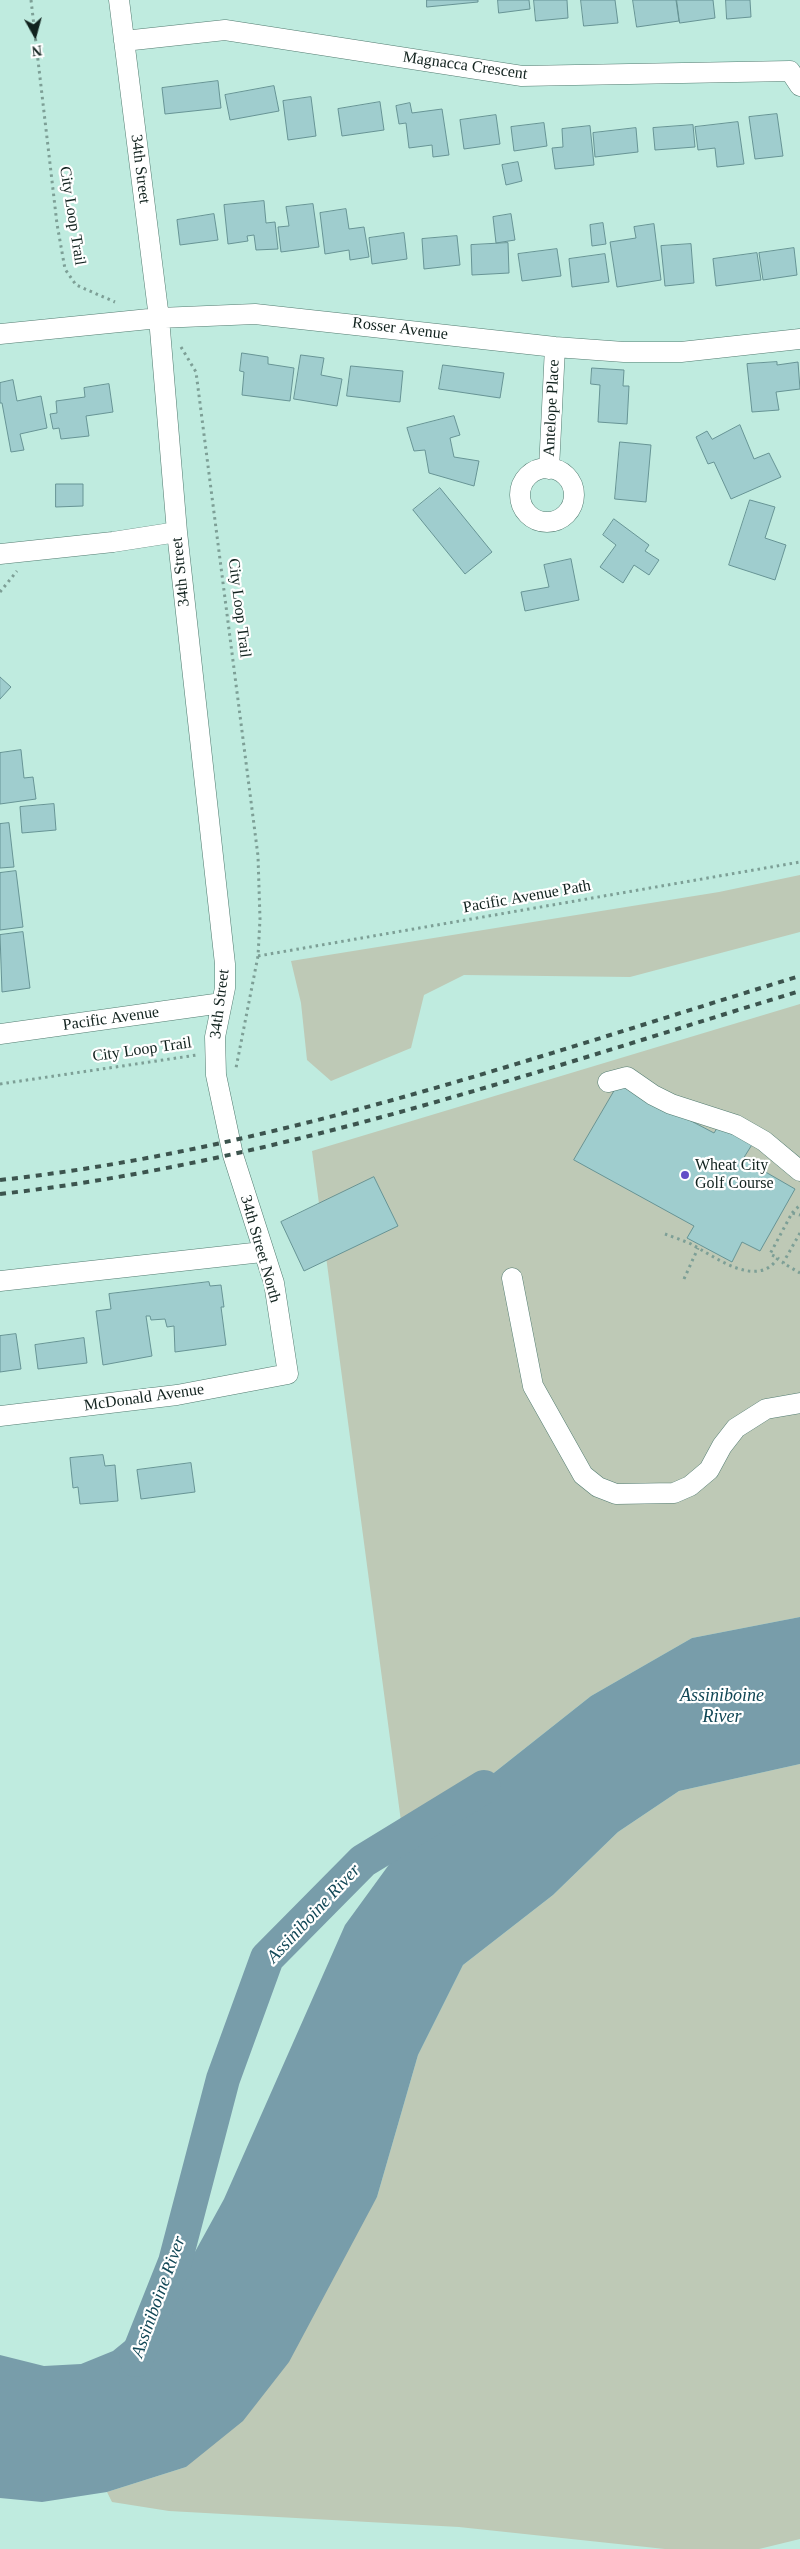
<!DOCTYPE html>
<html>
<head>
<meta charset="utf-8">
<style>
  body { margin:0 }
  #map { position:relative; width:800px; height:2549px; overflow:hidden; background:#bfebdf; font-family:"Times New Roman",serif }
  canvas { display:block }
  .north { position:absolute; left:10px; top:10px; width:50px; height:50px; -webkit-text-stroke:4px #fff; paint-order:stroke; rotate:173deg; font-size:14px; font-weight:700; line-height:20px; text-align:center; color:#11221e }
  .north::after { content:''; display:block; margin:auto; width:18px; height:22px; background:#11221e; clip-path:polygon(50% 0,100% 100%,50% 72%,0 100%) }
</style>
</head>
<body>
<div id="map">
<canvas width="800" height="2549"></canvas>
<div class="north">N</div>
</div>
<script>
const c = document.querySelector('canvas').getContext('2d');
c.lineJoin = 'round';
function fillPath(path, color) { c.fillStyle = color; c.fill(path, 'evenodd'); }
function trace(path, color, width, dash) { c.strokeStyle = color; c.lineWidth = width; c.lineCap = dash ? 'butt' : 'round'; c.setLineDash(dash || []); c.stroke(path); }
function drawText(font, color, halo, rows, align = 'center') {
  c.font = font + ' "Times New Roman",serif'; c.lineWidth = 4.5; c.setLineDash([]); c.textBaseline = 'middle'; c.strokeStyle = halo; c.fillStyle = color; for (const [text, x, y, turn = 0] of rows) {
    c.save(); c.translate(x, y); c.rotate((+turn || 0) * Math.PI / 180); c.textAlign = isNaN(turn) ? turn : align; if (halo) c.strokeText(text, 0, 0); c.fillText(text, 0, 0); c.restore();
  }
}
fillPath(new Path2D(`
  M800 875V932L630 977 464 975 424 995 411 1048 331 1081 307 1060 301 1003 291 961 719 892Z
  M800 1004V1617L692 1638 591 1696 404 1844 312 1151Z
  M800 1764V2539L759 2549H665L459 2527 169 2511 112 2502 107 2492 186 2467 377 2197 418 2055 463 1965 553 1895 618 1832 679 1791Z`), '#bec9b6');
fillPath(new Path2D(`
  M800 1617V1764L679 1791 618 1832 553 1895 463 1965 418 2055 377 2197 289 2362 243 2421 186 2467 107 2492 42 2502 0 2498V2355L44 2366 81 2364 113 2351 163 2310 224 2199 345 1925 404 1844 591 1696 692 1638Z`), '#789daa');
trace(new Path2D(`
  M136 2360 175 2262 223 2079 267 1958 363 1861 484 1787`), '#789daa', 34);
const building = new Path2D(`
  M427 0H478V2L427 7Z
  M498 0H529L530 9 499 13Z
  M534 0H567L568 18 536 21Z
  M581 0H615L618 23 584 26Z
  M633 0H676L679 21 637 27Z
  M677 0H713L715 18 680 23Z
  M726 0H750L751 17 727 19Z
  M218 81 221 108 165 114 162 88Z
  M274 86 279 111 230 120 225 95Z
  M311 97 316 136 288 140 283 101Z
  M380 102 384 130 342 136 338 109Z
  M410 103 412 113 442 109 449 155 433 157 432 145 409 148 406 123 399 124 396 106Z
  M777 114 783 156 755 159 749 117Z
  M496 115 500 144 464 149 460 120Z
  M738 122 744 164 717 167 715 148 698 150 695 127Z
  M544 123 547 146 514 151 511 127Z
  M693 125 695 147 655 150 653 128Z
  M590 126 594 165 555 169 552 148 563 147 562 129Z
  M636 128 638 152 595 157 593 133Z
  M518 162 522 181 506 185 502 165Z
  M264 201 266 223 275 222 278 249 256 250 254 235 247 236 248 241 228 244 224 205Z
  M313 204 319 247 281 252 278 227 289 226 286 207Z
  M346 209 349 229 364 227 369 257 350 260 349 250 325 254 320 213Z
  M214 214 218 240 180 245 177 220Z
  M511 214 515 240 496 243 493 217Z
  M603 223 606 244 592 246 590 225Z
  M654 224 661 280 617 287 610 242 636 238 634 227Z
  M404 233 407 259 372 264 369 238Z
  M457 236 460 265 424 269 422 239Z
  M508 243 509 273 472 275 471 245Z
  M691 244 694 283 665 286 661 246Z
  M794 248 797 275 763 280 759 253Z
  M557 249 561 276 522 281 518 254Z
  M757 253 761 280 716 286 713 259Z
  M605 254 609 282 572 287 569 259Z
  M242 353 268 357V364L294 368 290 401 242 395 244 372 240 371Z
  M301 355 324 358 321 375 342 379 337 406 294 399Z
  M777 362V365L798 362 800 389 776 392 779 410 752 412 747 364Z
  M443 365 504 373 500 398 439 389Z
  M351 366 403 371 400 402 347 396Z
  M592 368 624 370 623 386H629L627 424 598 422 600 385 591 384Z
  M13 380 17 401 41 396 47 428 20 434 24 450 11 452 2 403H0V383Z
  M109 384 113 412 86 416 89 436 61 439 59 428 53 429 50 414 57 413 56 401 85 397 84 388Z
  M454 416 460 435 450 438 454 457 479 461 474 486 429 473 425 450 414 451 407 428Z
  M740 425 754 459 769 453 781 477 731 499 714 462 708 464 696 437 707 431 712 439Z
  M620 442 651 445 646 502 615 499Z
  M56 484H83V506L56 507Z
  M440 488 492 552 465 574 413 510Z
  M750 500 775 507 765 538 786 545 775 580 729 565Z
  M614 519 649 545 645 551 659 560 649 575 634 565 623 583 600 567 616 545 603 535Z
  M571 559 579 600 525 611 521 592 549 587 544 565Z
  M0 677 11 687 0 699Z
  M21 750 24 778 33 777 36 799 0 804V753Z
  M54 804 56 830 22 833 20 807Z
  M9 823 14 867 0 868V824Z
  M16 871 23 927 0 930V873Z
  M23 932 30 988 2 992 0 935Z
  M619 1083 714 1133 719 1125 753 1143 743 1159 795 1189 760 1251 742 1242 732 1262 687 1238 694 1226 574 1160Z
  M374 1177 398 1226 304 1271 281 1222Z
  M209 1282 210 1286 221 1285 224 1307H221L226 1345 175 1352 174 1326 167 1327 165 1319 151 1320 150 1316H146L152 1356 103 1365 96 1311 111 1309 109 1294Z
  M16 1334 21 1369 0 1372V1336Z
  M84 1338 87 1363 38 1369 35 1345Z
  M103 1455 105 1466 115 1465 118 1501 80 1504 78 1487 73 1488 70 1458Z
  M191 1463 195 1492 141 1499 137 1470Z`);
fillPath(building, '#9fcdce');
trace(building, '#679495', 1);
const minor = new Path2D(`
  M124 41 225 30 522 76 790 71 800 86
  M0 334 159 318 255 314 555 347 624 352H681L800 339
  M520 495a27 27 0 1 1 54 0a27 27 0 1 1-54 0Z
  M549 469 555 347
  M0 554 113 542 177 532
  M0 1034 222 1003
  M608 1082 627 1077 653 1095 671 1104 736 1125 764 1141 800 1171
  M512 1278 533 1386 583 1475 598 1487 616 1494 674 1493 690 1486 709 1470 722 1446 736 1428 766 1409 800 1403
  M0 1281 262 1252
  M0 1416 177 1395 288 1374 274 1283 233 1155 216 1075 215 1037 225 988V964L177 532 159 318 119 0`);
trace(minor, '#537c71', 21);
trace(new Path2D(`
  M31 0 57 224 65 269 76 285 115 302
  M181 347 196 372 258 856 260 919 258 956 236 1068
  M0 592 17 571
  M258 956 800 862
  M0 1084 197 1055
  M792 1213 800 1205
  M800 1233 783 1263 800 1273
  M665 1234C673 1237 682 1240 691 1244 714 1256 757 1290 778 1258L770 1254 792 1213 800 1215
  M684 1279 698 1248`), '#7d9f96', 3, [2.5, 4]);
trace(minor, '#fff', 20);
trace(new Path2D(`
  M0 1180C274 1150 537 1056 800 976
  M0 1194C274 1163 537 1071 800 991`), '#3c544e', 4, [6, 6]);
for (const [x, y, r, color] of [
  [685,1175,5,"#624ec7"]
]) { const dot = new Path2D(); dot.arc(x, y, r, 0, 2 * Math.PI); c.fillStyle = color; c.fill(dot); trace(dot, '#fff', 2); }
drawText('16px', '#11221e', '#fff', [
  ["Magnacca Crescent",465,66,8],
  ["34th Street",140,169,83],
  ["City Loop Trail",72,216,81],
  ["Rosser Avenue",400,329,7],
  ["Antelope Place",552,408,-87],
  ["34th Street",181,572,-96],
  ["City Loop Trail",239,608,83],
  ["Pacific Avenue Path",527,897,-10],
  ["34th Street",220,1004,-83],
  ["Pacific Avenue",111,1019,-8],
  ["City Loop Trail",142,1050,-8],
  ["34th Street North",260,1249,74],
  ["McDonald Avenue",144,1398,-8]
]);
drawText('16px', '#11221e', '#fff', [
  ["Wheat City",695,1166],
  ["Golf Course",695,1184]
], 'left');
drawText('italic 18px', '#114756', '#fff', [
  ["Assiniboine",722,1696],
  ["River",722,1717],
  ["Assiniboine River",314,1914,-47],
  ["Assiniboine River",159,2297,-70]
]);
</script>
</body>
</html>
